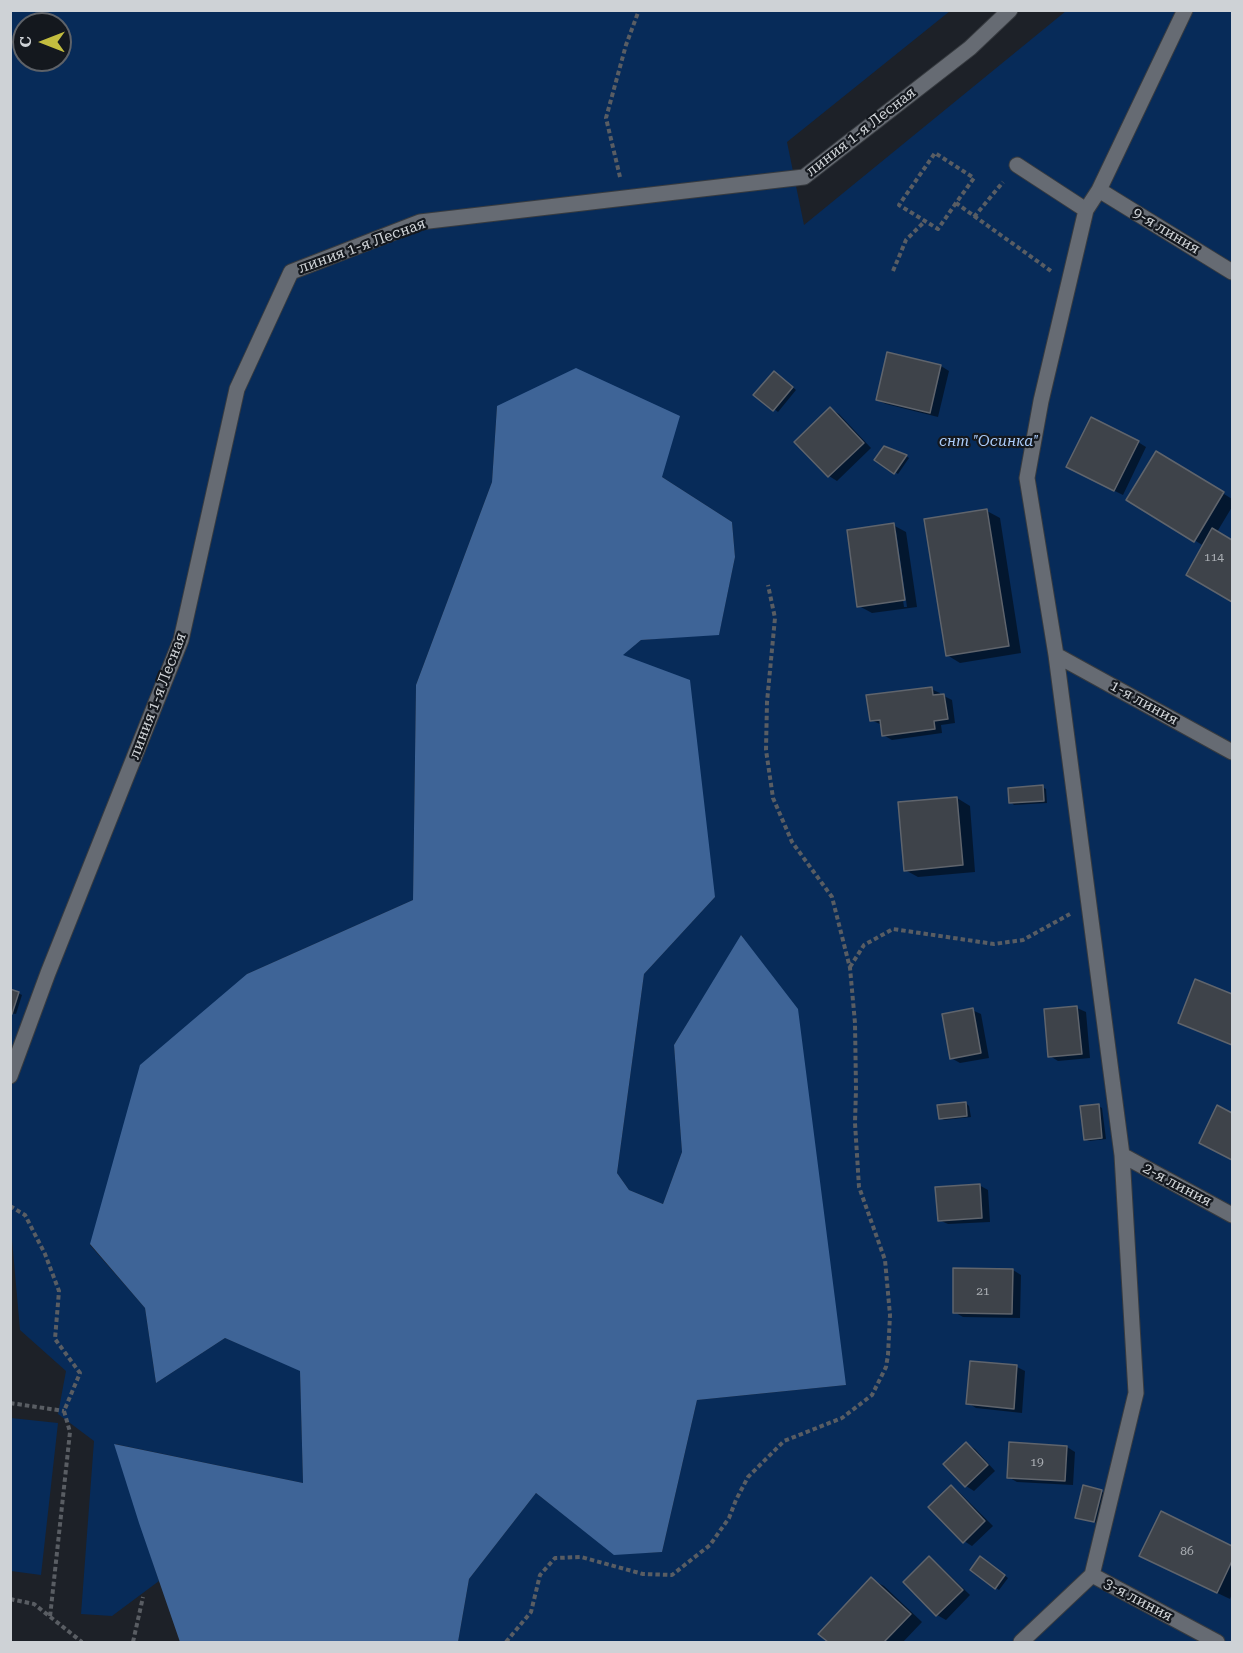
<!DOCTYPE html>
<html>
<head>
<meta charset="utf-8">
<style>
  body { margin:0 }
  #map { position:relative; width:1243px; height:1653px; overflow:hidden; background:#1d2128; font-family:"Roboto Serif",serif }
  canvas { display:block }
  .frame { position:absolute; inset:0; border:12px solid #ced2d6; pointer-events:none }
  .north { position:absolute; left:12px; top:12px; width:60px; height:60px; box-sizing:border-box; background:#14181e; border:2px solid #5e6268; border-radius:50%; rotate:270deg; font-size:16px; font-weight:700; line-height:24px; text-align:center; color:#ced2d6 }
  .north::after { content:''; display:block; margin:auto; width:21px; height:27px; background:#c3bd3f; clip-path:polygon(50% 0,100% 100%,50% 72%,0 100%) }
</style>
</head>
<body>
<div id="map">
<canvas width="1243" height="1653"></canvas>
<div class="frame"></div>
<div class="north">С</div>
</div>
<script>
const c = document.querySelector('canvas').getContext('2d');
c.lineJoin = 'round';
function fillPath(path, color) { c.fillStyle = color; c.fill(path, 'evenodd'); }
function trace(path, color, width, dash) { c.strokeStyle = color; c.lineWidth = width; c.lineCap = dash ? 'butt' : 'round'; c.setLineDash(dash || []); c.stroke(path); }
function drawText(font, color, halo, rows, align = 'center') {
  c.font = font + ' "Roboto Serif",serif'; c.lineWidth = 4.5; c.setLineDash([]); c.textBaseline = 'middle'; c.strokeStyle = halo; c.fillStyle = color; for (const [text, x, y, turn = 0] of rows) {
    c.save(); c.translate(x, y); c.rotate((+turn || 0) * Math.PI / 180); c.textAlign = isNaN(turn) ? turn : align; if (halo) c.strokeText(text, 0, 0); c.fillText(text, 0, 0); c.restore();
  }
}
fillPath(new Path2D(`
  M11 11H950L787 142 804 225 1066 11H1232V1642H458L469 1579 536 1493 614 1554 662 1552 697 1400 846 1385 742 935 674 1045 682 1152 663 1204 629 1190 617 1173 644 974 715 897 622 655 641 640 719 634 735 557 732 522 662 477 497 406 492 482 416 685 413 900 247 974 90 1245 145 1308 156 1383 225 1338 300 1370 303 1483 115 1444 159 1581 112 1616 81 1614 94 1441 58 1414 66 1371 20 1330 11 1228ZM24 24H60V60H24Z
  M11 1418 58 1423 41 1575 11 1571Z`), '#072b59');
fillPath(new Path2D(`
  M576 368 680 416 662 477 732 522 735 557 719 635 641 640 623 655 690 680 715 897 644 974 617 1173 629 1190 663 1204 682 1152 674 1045 741 935 798 1009 846 1385 697 1400 662 1552 614 1555 536 1493 469 1579 458 1642H180L139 1523 114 1444 303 1483 300 1371 225 1338 156 1383 145 1308 90 1244 140 1065 247 974 413 900 416 685 492 482 497 406Z`), '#3e6497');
fillPath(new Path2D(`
  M941 366 949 371 938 417 886 404 877 400Z
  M778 375 796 390 778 412 756 395Z
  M830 409 839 414 871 448 837 481 829 476Z
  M1138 442 1146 447 1123 495 1076 472Z
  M906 456 909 458 898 474 876 460Z
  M1170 460 1232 499V507L1217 532 1232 542V600L1188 574 1204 546 1128 500Z
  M987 511 1000 518 1021 653 960 663 947 655Z
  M893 525 906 532 917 607 872 613 859 606ZM893 531H896L907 607H904Z
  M931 689 940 693V696H944L952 700 955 723 941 725 942 733 892 740 883 735 882 725 871 720Z
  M1042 787 1046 789 1047 803 1014 805 1011 802Z
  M957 798 970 806 975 872 918 877 905 870Z
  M1196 981 1232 996V1045L1188 1027Z
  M18 993 22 995 16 1014 10 1013Z
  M1077 1008 1086 1012 1090 1058 1058 1061 1050 1056Z
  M972 1010 981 1014 989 1058 960 1063 951 1058Z
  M966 1103 969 1106 971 1117 944 1120 940 1118Z
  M1098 1106 1102 1108 1106 1139 1089 1141 1085 1139Z
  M1218 1107 1232 1115V1159L1209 1147Z
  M979 1185 988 1190 990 1222 948 1224 939 1220Z
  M1013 1270 1021 1275 1020 1318 963 1317 954 1312Z
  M1017 1367 1025 1371 1022 1413 976 1408 968 1403Z
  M967 1444 975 1449 995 1471 974 1491 966 1486Z
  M1067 1447 1075 1452 1073 1485 1017 1482 1008 1477Z
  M951 1487 959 1492 993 1526 972 1546 964 1541Z
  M1101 1491 1105 1494 1098 1523 1080 1519Z
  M1161 1513 1232 1548V1594L1230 1599 1154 1563Z
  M929 1558 937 1563 970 1595 946 1620 937 1615 905 1582Z
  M984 1560 1008 1578 999 1590 996 1588Z
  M871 1579 884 1586 922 1622 903 1642H830L820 1634Z`), '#0007');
const building = new Path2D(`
  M887 352 941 365 930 413 876 400Z
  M774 371 793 387 773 411 753 395Z
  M830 407 864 443 828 477 794 442Z
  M1091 417 1139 441 1114 491 1066 467Z
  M884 446 907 455 894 474 874 460Z
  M1156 451 1224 492 1194 542 1126 500Z
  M987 509 1009 646 946 656 924 519Z
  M894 523 905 600 857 607 847 530Z
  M1212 528 1232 540V602L1186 575Z
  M932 687 933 695 944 694 948 719 934 721 935 729 882 736 880 720 870 721 866 695Z
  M1043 785 1044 801 1009 803 1008 788Z
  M957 797 963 865 904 871 898 802Z
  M1195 979 1232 994V1045L1178 1023Z
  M10 989 19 992 12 1014 10 1013Z
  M1077 1006 1082 1054 1048 1057 1044 1009Z
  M973 1008 981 1053 950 1059 942 1014Z
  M966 1102 967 1116 939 1119 937 1105Z
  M1099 1104 1102 1138 1084 1140 1080 1106Z
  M1217 1105 1232 1113V1160L1199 1143Z
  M980 1184 982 1218 938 1221 935 1187Z
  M953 1268 1013 1269 1012 1314 953 1313Z
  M970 1361 1017 1365 1014 1409 966 1404Z
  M966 1442 988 1465 965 1487 943 1464Z
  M1009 1442 1067 1446 1065 1481 1007 1478Z
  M951 1485 985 1521 963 1543 928 1507Z
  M1083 1485 1102 1490 1094 1522 1075 1518Z
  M1161 1511 1232 1546V1561L1217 1593 1139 1556Z
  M929 1556 963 1590 936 1616 903 1582Z
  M980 1556 1005 1575 995 1589 970 1570Z
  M871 1577 911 1614 884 1642H828L818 1634Z`);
fillPath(building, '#3e434a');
trace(building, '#5f646c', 1.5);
const minor = new Path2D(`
  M1017 165 1086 210
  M1099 190 1232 272
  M1056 655 1232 752
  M10 1076 48 973 181 640 237 389 291 272 420 222 804 177 970 48 1010 10
  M1122 1155 1232 1215
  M1092 1575 1217 1642
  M1021 1642 1092 1575 1136 1393 1122 1155 1056 655 1027 478 1041 401 1086 210 1099 190 1185 10`);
trace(minor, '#373b40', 17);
trace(new Path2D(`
  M620 177 606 118 626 45 639 10
  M956 203 938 229 899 205 935 153 974 178 956 203 1051 271
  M974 217 1003 182
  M893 271 906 240 925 221
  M850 967 864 945 893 929 994 944 1023 940 1070 914
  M10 1206 25 1215 45 1254 59 1291 55 1339 80 1373 64 1411 70 1432 50 1617
  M10 1403 64 1411
  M10 1599 34 1604 82 1642
  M133 1642 143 1597
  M506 1642 531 1612 540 1575 555 1558 581 1557 643 1574 672 1575 710 1545 729 1518 736 1500 748 1477 784 1441 842 1418 872 1395 886 1367 888 1355 890 1315 885 1260 859 1187 855 1123 856 1089 855 1023 850 968 832 897 792 842 773 798 766 750 767 702 775 618 768 585`), '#595d63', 4, [4.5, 3]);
trace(minor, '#666b73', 15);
drawText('12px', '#aaaeb3', null, [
  ["114",1214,557],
  ["21",983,1291],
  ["19",1037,1462],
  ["86",1187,1551]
]);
drawText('15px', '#ced2d6', '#14181e', [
  ["линия 1-я Лесная",861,132,-38],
  ["9-я линия",1166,231,31],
  ["линия 1-я Лесная",362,246,-20],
  ["линия 1-я Лесная",158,696,-69],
  ["1-я линия",1144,703,29],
  ["2-я линия",1177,1185,28],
  ["3-я линия",1138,1600,28]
]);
drawText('italic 15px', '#abccfa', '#14181e', [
  ["снт \"Осинка\"",989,442]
]);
</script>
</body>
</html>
